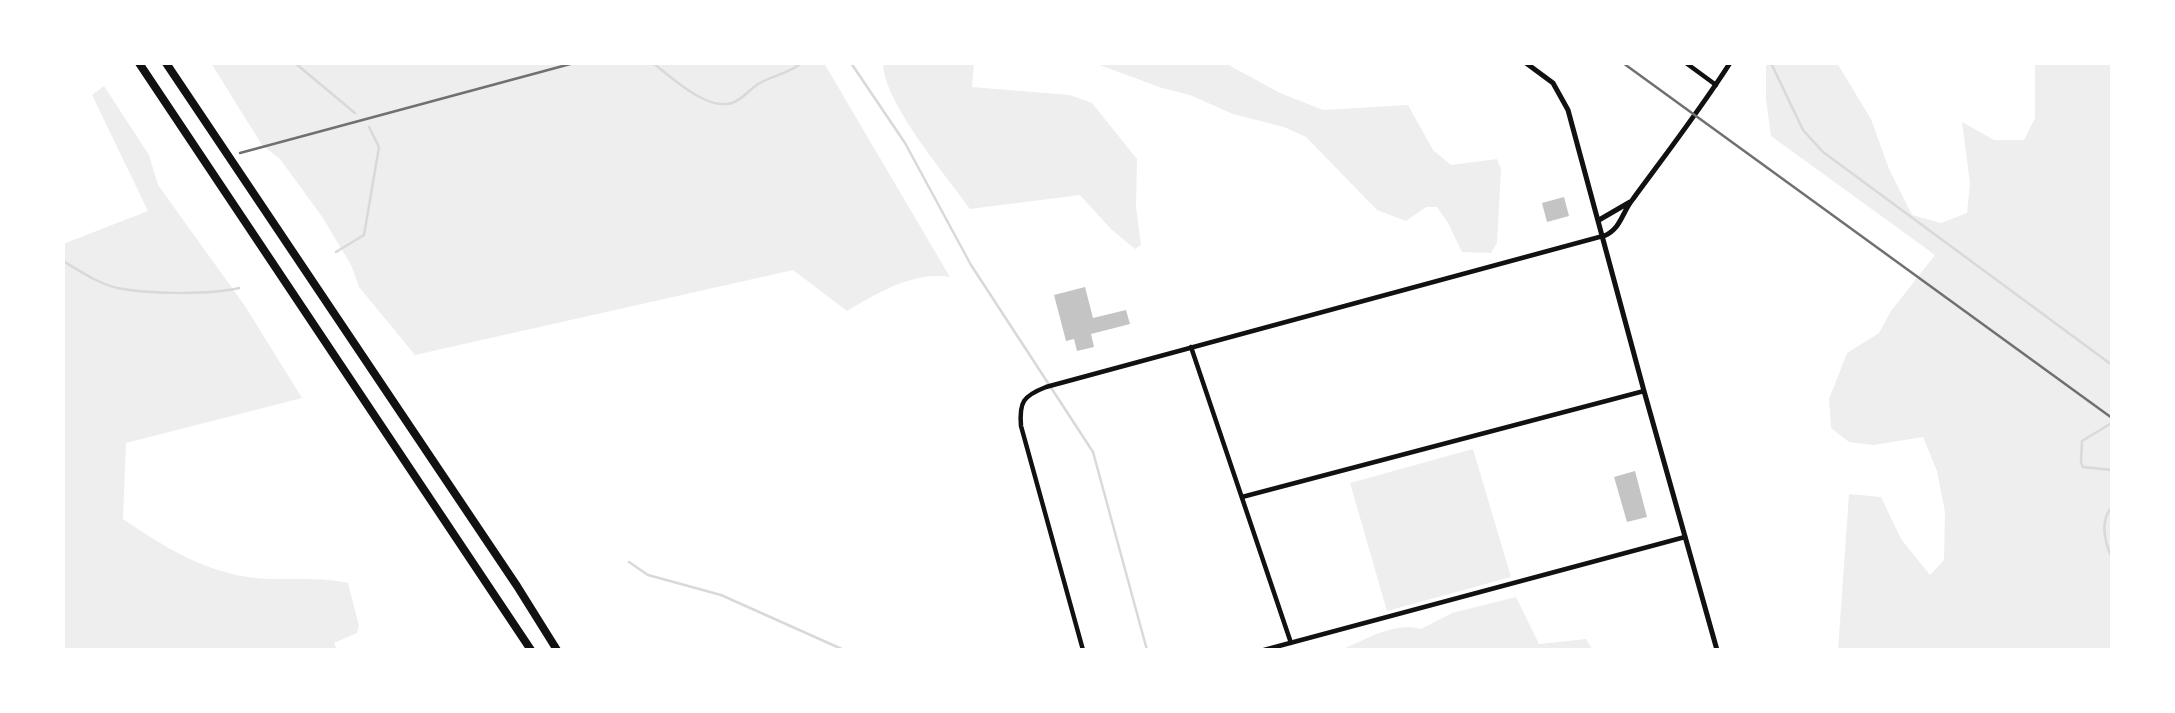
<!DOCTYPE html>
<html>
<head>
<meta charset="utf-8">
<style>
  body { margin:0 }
  #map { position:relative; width:2175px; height:713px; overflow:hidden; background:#fff; font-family:"IBM Plex Sans",sans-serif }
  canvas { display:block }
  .frame { position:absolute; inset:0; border:65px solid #fff; pointer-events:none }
</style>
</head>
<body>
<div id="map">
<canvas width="2175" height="713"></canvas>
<div class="frame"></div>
</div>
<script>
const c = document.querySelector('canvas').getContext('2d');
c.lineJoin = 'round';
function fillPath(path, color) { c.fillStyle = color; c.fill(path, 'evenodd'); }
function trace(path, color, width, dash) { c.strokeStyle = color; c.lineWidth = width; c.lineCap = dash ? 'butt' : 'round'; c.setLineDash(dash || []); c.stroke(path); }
fillPath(new Path2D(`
  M211 63H824L950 277C914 271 877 293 847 311L793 270 415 355 359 287 351 265 323 218 280 159 262 145Z
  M883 63H974L972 87 1070 95 1092 103 1137 159 1136 207 1141 245 1135 249 1111 229 1080 195 970 209C946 175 883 102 883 63Z
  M1094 63H1225L1280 93 1323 110 1408 105 1433 150 1451 165 1497 159 1501 169 1497 243 1491 253 1462 252 1448 223 1437 207H1426L1406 221 1377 210 1306 137 1284 127 1233 114 1190 95 1162 88Z
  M1766 63H1837L1871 119 1889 169 1912 215 1941 223 1967 213 1970 183 1962 122 1994 140H2024L2035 118V63H2112V650H1838L1849 494 1881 497 1901 539 1930 575 1944 560 1945 512 1937 471 1923 437 1873 445 1849 442 1831 428 1829 399 1847 353 1879 333 1891 311 1935 255 1771 136 1766 99Z
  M104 86 149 155 158 185 245 306 302 398 126 443 123 519C164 547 206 573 256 578 287 581 317 576 348 583L359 626 357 633 334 643 337 650H63V244L148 211 92 95Z
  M1473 449 1511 577 1387 611 1350 483Z
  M1516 597 1539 644 1586 639 1593 650H1341C1367 639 1394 622 1421 629L1452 613Z`), '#eee');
trace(new Path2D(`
  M295 63 355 113
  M653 63C672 78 707 111 732 103 742 100 750 89 758 84 773 75 788 74 802 63
  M851 63 905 143 971 265 1093 452 1147 650
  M1771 63 1803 130 1823 152 2112 365
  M336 252 364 235 379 147 369 127
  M63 261C80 271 97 283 117 288 147 294 209 295 239 288
  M2110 424 2082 441 2081 462 2083 467 2112 470
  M2112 507C2099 521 2105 543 2112 558
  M629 562 648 575 721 595 844 650`), '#d9d9d9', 2.5);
fillPath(new Path2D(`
  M1564 197 1569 216 1547 222 1542 203Z
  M1085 287 1093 318 1126 310 1130 324 1091 334 1094 347 1077 351 1074 339 1066 341 1054 295Z
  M1635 471 1647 517 1627 522 1614 477Z`), '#c4c4c4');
trace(new Path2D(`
  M1686 63 1716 85
  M1191 347 1291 643
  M1242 497 1644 391
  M1083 650 1021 426C1019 402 1023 396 1046 387L1603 236
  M1264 650 1685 537`), '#111', 4.5);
trace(new Path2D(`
  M1526 63 1553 83 1568 110 1644 391 1717 650
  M1599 220 1630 202
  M1604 236C1621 229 1622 212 1633 199 1666 154 1700 110 1730 63`), '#111', 5);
trace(new Path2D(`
  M139 63 531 650
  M166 63 517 586 557 650`), '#111', 8);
trace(new Path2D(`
  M1623 63 2112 418
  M240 153 574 63`), '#707070', 2.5);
</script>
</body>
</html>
